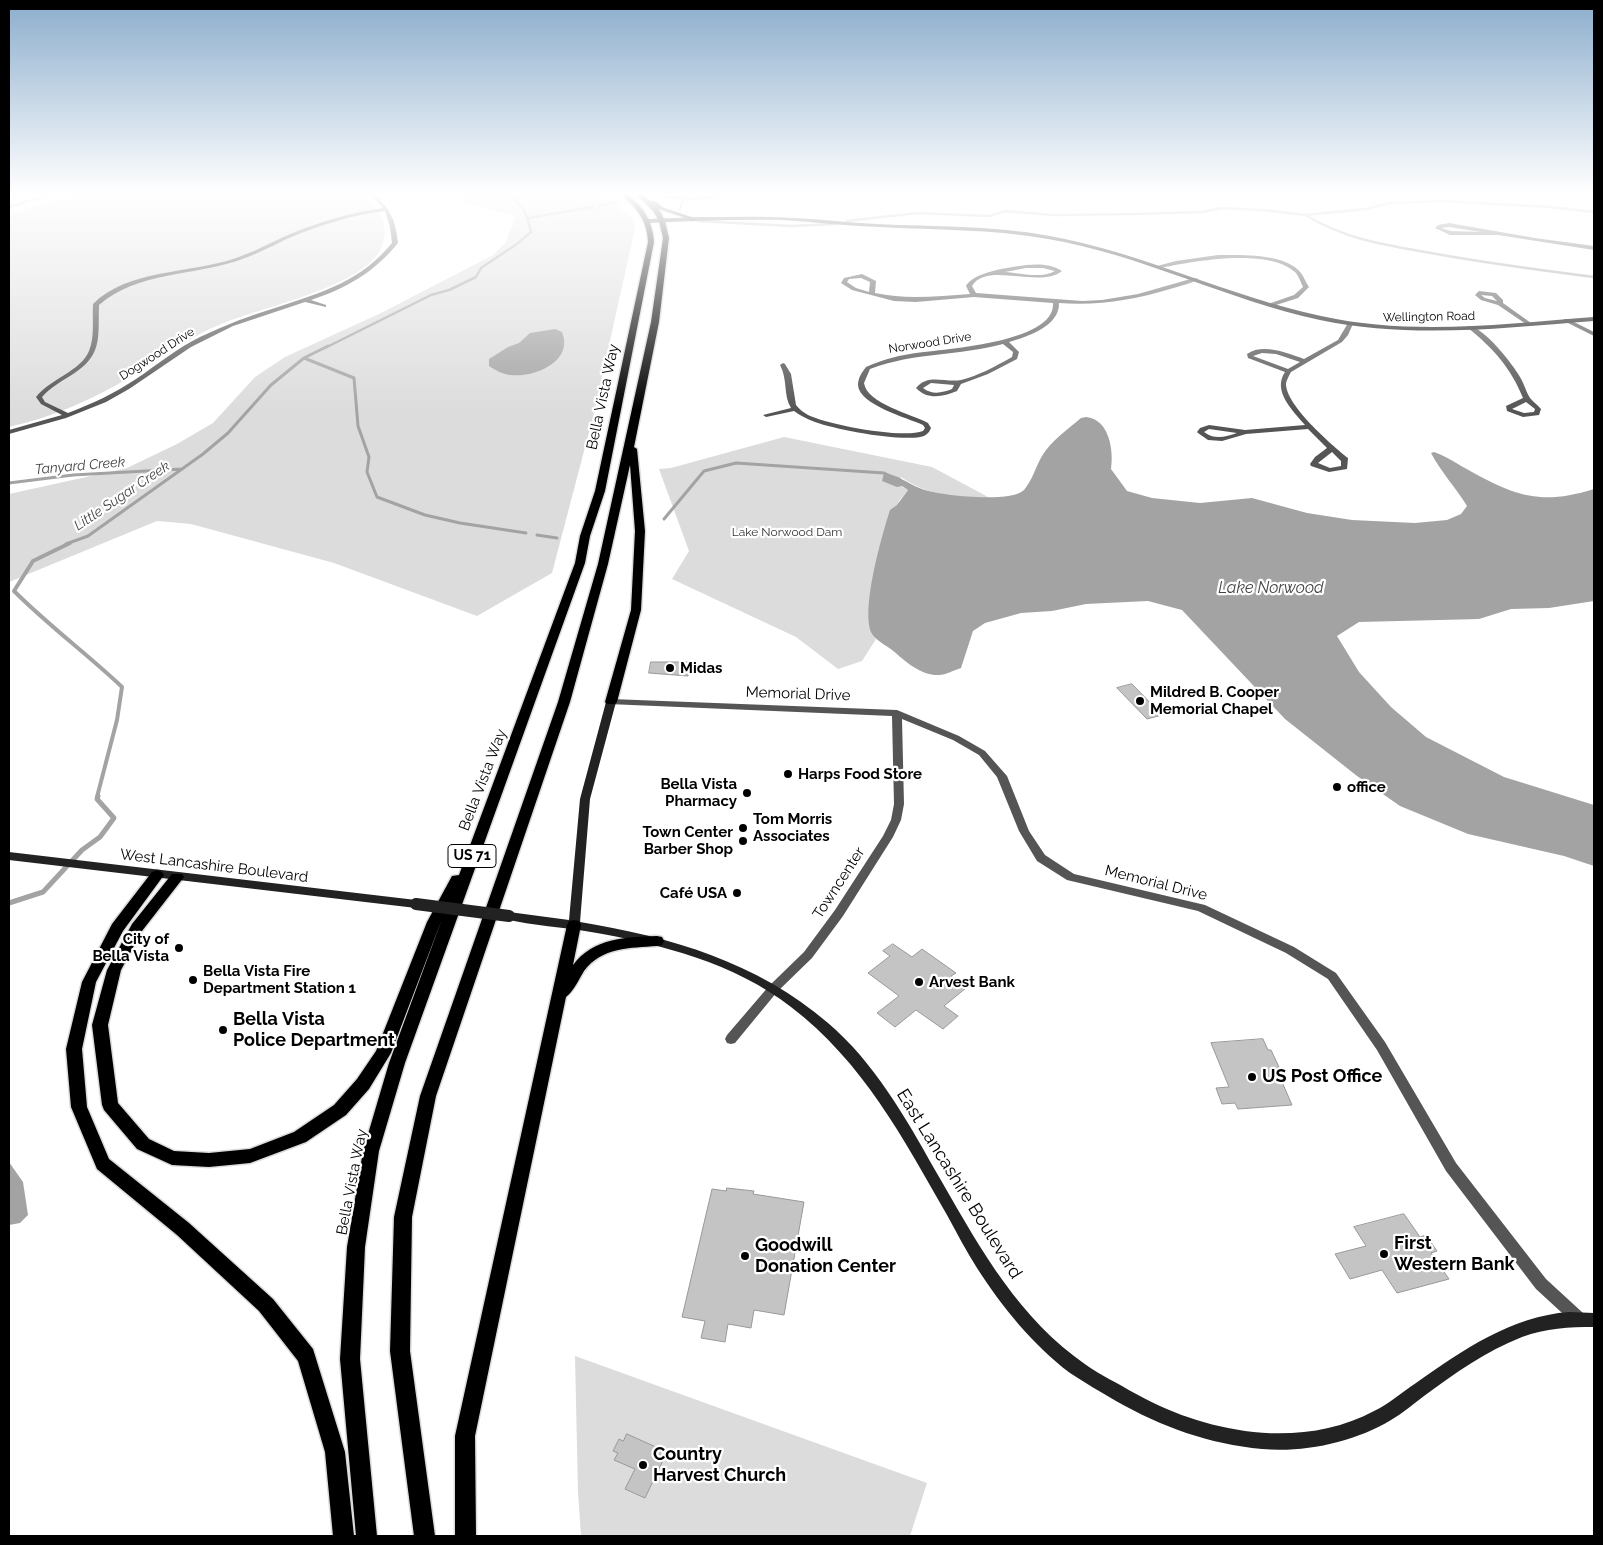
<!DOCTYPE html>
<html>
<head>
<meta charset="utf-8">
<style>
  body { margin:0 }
  #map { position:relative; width:1603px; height:1545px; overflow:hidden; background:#fff; font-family:Raleway,sans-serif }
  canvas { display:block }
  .frame { position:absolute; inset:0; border:10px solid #000; pointer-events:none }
</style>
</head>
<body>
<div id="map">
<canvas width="1603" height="1545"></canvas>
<div class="frame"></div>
</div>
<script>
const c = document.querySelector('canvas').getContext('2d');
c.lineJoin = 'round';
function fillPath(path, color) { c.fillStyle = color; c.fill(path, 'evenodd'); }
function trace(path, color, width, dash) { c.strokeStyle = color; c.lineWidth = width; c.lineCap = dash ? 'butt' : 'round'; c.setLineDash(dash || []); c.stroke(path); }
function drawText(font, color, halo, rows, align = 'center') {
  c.font = font + ' Raleway,sans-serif'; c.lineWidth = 4.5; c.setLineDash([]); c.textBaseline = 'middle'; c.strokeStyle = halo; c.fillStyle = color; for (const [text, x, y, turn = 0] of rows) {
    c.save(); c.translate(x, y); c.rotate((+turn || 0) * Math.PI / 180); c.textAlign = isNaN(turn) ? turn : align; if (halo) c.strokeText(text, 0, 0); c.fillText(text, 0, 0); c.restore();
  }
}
fillPath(new Path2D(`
  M75 195H385L364 196C369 200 377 206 380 212 387 224 386 244 377 255 352 288 265 307 226 322 192 335 165 356 134 375 95 398 54 417 9 427V214Z
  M453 195H603L631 216 635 228 594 413 552 573 477 616 334 563 191 524 157 521 9 582V494L127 468 177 444 213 423 255 377 285 357 381 313 493 255 506 242 516 216 469 204Z
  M784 437 932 467 990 498C960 498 927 496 901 477V486L908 490 899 501 871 633 876 639 862 661 838 669 796 637 672 579 689 551 659 469 671 468Z
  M575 1356 927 1483 910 1536H581L578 1492Z`), '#dcdcdc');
fillPath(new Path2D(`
  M555 329 562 332C574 361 535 378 510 375 502 374 495 370 489 366V359L508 347 519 343 530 333Z
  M1086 417C1109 419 1114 450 1111 469L1127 491 1152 498 1200 503 1252 498 1307 513 1352 520 1415 523 1447 520 1461 514 1467 506C1456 488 1441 472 1431 453L1434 452C1448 457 1459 465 1472 472 1517 497 1543 505 1594 489V601L1549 608 1511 609 1479 619 1359 622 1337 636 1359 672 1391 707 1426 737 1504 777 1594 805V866L1564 856 1468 834 1400 806 1357 776 1285 719 1182 610 1148 601 1086 604 1052 611 1021 613 985 623 973 631 961 668C954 670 946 675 939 675 924 676 908 664 898 655 891 648 875 640 872 634 860 611 882 535 890 510L897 505 908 490 902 486 897 487 882 481 884 473C899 475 908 484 922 489 940 496 1011 503 1024 490 1032 481 1036 466 1042 456 1051 441 1068 429 1081 418Z
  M9 1162 23 1182 28 1215 20 1223 9 1225Z`), '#a3a3a3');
trace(new Path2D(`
  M663 196 693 199 727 195
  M599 206 618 202
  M9 207 47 195
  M680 209 683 200
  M1307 216C1348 240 1385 245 1431 253 1485 263 1539 270 1594 277
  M528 218 593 207
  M698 221 791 226 835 224
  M847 221 917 213 990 216 1004 211 1054 215 1136 214 1202 212 1222 208 1264 210 1305 215 1365 209 1390 203 1443 201 1550 207 1594 212
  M325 348 431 295 449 290 476 277 481 268 517 244 531 232C527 214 524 204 507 195`), '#a3a3a3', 2.5);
trace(new Path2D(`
  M304 358 354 378 358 426 369 457 367 472 377 497 425 515 460 523 526 533
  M9 483 73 475 182 469
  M664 519 704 471 736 463 884 473 888 475
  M537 535 557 538
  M66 544 88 536 203 454 228 433 271 385 304 358 328 346`), '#a3a3a3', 3);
trace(new Path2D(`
  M70 543 33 561 14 591C48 625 87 654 122 687L117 720 97 797`), '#a3a3a3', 4);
trace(new Path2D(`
  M9 903 43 892 82 850 100 837 114 818 97 799 98 796`), '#a3a3a3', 5);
const building = new Path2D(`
  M651 662H690L688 676 649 673Z
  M1132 684 1162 715 1147 719 1117 688Z
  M893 944 912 957 922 949 956 973 951 976 966 988 944 1006 958 1016 943 1029 916 1010 895 1027 877 1013 899 996 868 973 890 956 883 951Z
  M1263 1039 1268 1050H1271L1279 1067 1276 1068 1292 1105 1238 1109 1235 1103 1222 1104 1216 1088 1229 1087 1211 1043Z
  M727 1188 754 1191 753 1194 804 1202 784 1315 754 1310 751 1328 728 1324 725 1342 701 1338 705 1321 682 1317 712 1189 726 1191Z
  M1404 1214 1420 1237 1426 1235 1437 1251 1431 1253 1449 1279 1397 1293 1382 1270 1350 1279 1335 1254 1366 1246 1354 1227Z
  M627 1434 667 1452 645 1498 625 1489 635 1469 614 1460 618 1453 613 1451 619 1439 623 1441Z`);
fillPath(building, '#c4c4c4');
trace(building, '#999', 1);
const primary = new Path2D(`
  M622 195H628C644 207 653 222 654 242L605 491 590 536 585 563 405 1063 379 1151 365 1247 360 1359 377 1536H356L340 1359 347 1247 363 1151 389 1063 442 919 391 1053 369 1089 346 1115 306 1142 250 1163 209 1167 172 1165 137 1149 104 1110 102 1105 92 1025 107 970 132 924 172 874H182L184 877 142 931 121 970 108 1025 118 1103 149 1139 174 1151 209 1153 250 1149 294 1132 334 1105 357 1079 376 1051 427 922 452 876 459 875 575 563 580 536 595 491 648 242C647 220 637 209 622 195Z
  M637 195H643L650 201H655L664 208 697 219 692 220 659 209 665 221 669 238 659 322 634 447 637 449 645 531 641 610 617 702 615 704H607L605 702 631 610 635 531 630 465 608 564 570 702 436 1096 412 1217 410 1351 435 1536H414L390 1351 394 1217 420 1096 558 702 598 564 651 322 663 238 659 221 653 211Z
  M157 870 162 872 164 875 123 931 96 982 82 1049 87 1107 109 1159 189 1223 273 1299 313 1349 345 1452 354 1536H333L325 1452 298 1361 259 1311 177 1235 97 1169 71 1107 66 1049 82 982 112 924 152 872Z
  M574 920 579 921 581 925 573 965C593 938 626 937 657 936L662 937 664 941 662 945 657 946C630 948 602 947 584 971 579 979 574 991 566 997L475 1436 476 1536H455V1436L567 925 569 921Z`);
trace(primary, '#dbdbdb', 3);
fillPath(new Path2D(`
  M371 195H375C392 212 395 219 398 243 375 272 345 289 311 300L326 305V307L305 302 233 326 191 347 129 389 106 402 66 418 9 434V430L62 415 41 404 36 397C50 379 81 371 89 351 95 337 92 319 93 304 126 270 190 273 233 259 252 253 270 243 288 235 319 222 350 213 383 208ZM385 211 390 227 392 243C361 281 323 292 278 307 251 315 225 325 200 337 177 348 157 365 136 379 115 393 92 404 68 413L45 402 42 397C50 388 60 382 70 376 103 356 98 339 99 305 137 272 191 276 237 261 255 255 272 246 289 238 320 225 352 215 385 211Z
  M1449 223 1535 238 1594 246V250L1498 235H1450L1435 228 1438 225ZM1449 227 1481 232 1451 231 1441 228Z
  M1218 255C1241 255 1286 253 1301 273 1304 277 1306 283 1309 287L1298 298 1273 306 1270 304 1271 303 1294 295 1303 287C1301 283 1299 277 1296 273 1270 247 1193 261 1160 268L1157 266 1176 261Z
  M1026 265C1039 264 1051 264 1062 271 1039 289 987 261 972 286L976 293 1082 301 1102 300 1138 294 1194 278 1199 279C1191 284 1179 286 1170 289 1133 300 1098 306 1059 303 1060 326 1027 337 1009 342L1019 352 1017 359 988 374 961 384 957 391C943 397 927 400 916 388 928 373 945 383 961 380 978 376 996 366 1012 357L1013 352 1003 344C959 356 915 352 870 369L864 383C867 404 912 414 928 423L931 428C929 433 926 436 920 437 897 441 837 430 815 422 807 419 801 416 794 411L766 417 763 415 791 408C783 395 788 380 780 365L783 363 785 364 791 374 796 405C799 409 803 412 808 415 829 425 903 439 923 431L925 428 923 425C908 418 859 405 858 385 858 378 862 372 866 367 880 361 895 356 910 354 938 349 1056 344 1053 303L974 297 916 302 894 301 852 290 841 283 844 278 862 274 876 281 875 293C907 300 938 296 970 294L966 286C973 272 1011 267 1026 265ZM1026 268H1043L1055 271C1041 279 1020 273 1005 272ZM861 278 870 282 869 292 856 288 847 282 849 279ZM931 383 954 385 952 389C942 393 932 395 923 388Z
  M1479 291 1496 293 1503 300V303L1531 323 1526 324 1498 305 1481 300 1475 295ZM1481 295 1492 296 1497 301 1485 298Z
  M1564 319H1568L1594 332V336L1564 321Z
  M1348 323 1353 324 1348 335 1342 342 1291 372C1289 376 1287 379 1286 383 1285 405 1332 445 1348 458L1347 469 1329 472 1311 466 1310 464 1315 457 1327 448 1308 429 1246 434 1222 441 1208 440 1198 433 1197 432 1200 428 1209 425 1245 430 1305 425C1293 411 1272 391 1285 372L1248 358 1247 354C1263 343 1287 353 1304 359L1338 340ZM1262 353 1276 354 1300 362 1288 369 1253 356ZM1209 429 1237 433C1226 437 1214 440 1204 432ZM1332 452 1341 461V466L1330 468 1318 463Z
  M1468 326C1482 325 1513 364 1520 377 1524 383 1526 392 1530 398 1533 402 1538 405 1541 409L1539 415 1523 417 1507 411 1506 406 1523 398C1511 368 1493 348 1468 328ZM1526 402 1535 409 1534 412 1524 413 1512 409Z
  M611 699 897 710 959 736 985 751 1007 776 1029 831 1045 855 1074 874 1205 905 1294 947 1336 973 1385 1042 1456 1163 1546 1279 1583 1313 1585 1318 1583 1323 1578 1325 1573 1323 1536 1289 1446 1171 1377 1050 1328 979 1286 953 1198 911 1067 880 1037 861 1019 831 997 777 979 755 953 740 902 719 904 804 901 820 893 837 843 916 812 958 777 992 735 1043 731 1044 727 1043 725 1039 727 1035 769 986 804 952 835 910 883 836 891 820 894 804 892 716 608 704 606 702 608 700Z`), '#555');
fillPath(new Path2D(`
  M699 217C731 217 763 216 795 218 822 219 849 223 877 224 934 227 993 225 1050 236 1143 253 1228 296 1321 316 1411 336 1503 324 1594 317V321C1503 328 1410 339 1320 320 1227 300 1142 255 1048 239 992 229 935 230 879 227 847 226 815 222 783 220 738 219 693 221 648 223L645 221 648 219Z
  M611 699 616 702 590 799 580 922C671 937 757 962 828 1023 874 1062 906 1118 935 1170 974 1237 1011 1308 1074 1356 1089 1368 1105 1377 1122 1386 1163 1410 1199 1424 1245 1431 1289 1437 1335 1432 1374 1411 1389 1404 1402 1392 1416 1383 1461 1351 1512 1316 1569 1312 1577 1312 1586 1313 1594 1313V1327C1569 1327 1546 1328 1522 1337 1486 1351 1454 1374 1424 1396 1413 1404 1403 1413 1391 1420 1355 1442 1304 1453 1262 1449 1209 1444 1162 1427 1116 1401 1101 1392 1085 1383 1070 1373 1033 1345 1002 1307 977 1268 966 1251 957 1233 947 1215 903 1138 863 1062 791 1007 735 963 660 944 591 932 563 927 533 926 505 919L503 916 505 913 509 912 569 920 580 799 606 702Z
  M9 852 416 900 420 901 422 904 420 907 416 908 9 860Z`), '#222');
fillPath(primary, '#000');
trace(new Path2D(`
  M416 904 509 916`), '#222', 12);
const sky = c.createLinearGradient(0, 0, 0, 411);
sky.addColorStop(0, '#8cadcc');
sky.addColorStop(0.47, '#fff');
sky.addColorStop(1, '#ffffff00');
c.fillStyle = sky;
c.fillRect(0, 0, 1603, 411);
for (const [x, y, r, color] of [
  [670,668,5,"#000"],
  [1140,701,5,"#000"],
  [788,774,5,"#000"],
  [1337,787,5,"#000"],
  [747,793,5,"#000"],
  [743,828,5,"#000"],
  [743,841,5,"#000"],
  [737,893,5,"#000"],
  [179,948,5,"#000"],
  [193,980,5,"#000"],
  [919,982,5,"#000"],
  [223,1030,5,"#000"],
  [1252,1077,5,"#000"],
  [1384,1254,5,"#000"],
  [745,1256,5,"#000"],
  [643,1465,5,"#000"]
]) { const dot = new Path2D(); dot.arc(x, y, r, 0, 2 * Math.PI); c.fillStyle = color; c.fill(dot); trace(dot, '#fff', 2); }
drawText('12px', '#000', '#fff', [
  ["Wellington Road",1429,317,-1],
  ["Norwood Drive",930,343,-9],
  ["Dogwood Drive",157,354,-33]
]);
drawText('12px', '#333', '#fff', [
  ["Lake Norwood Dam",787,532]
]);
drawText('italic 14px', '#444', '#fff', [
  ["Tanyard Creek",80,466,-5],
  ["Little Sugar Creek",122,496,-34]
]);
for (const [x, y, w] of [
  [472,856,48]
]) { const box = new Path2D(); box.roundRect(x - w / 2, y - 11.5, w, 23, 4); c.fillStyle = '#fff'; c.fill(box); trace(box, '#000', 1); }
drawText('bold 14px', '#000', null, [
  ["US 71",472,856]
]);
drawText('15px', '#000', '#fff', [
  ["Bella Vista Way",603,397,-78],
  ["Memorial Drive",798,694,2],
  ["Bella Vista Way",483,780,-69],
  ["West Lancashire Boulevard",214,866,7],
  ["Towncenter",839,883,-57],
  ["Memorial Drive",1156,883,14],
  ["Bella Vista Way",352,1182,-79]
]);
drawText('bold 15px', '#000', '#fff', [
  ["Midas",680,668],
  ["Mildred B. Cooper",1150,692],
  ["Memorial Chapel",1150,709],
  ["Harps Food Store",798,774],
  ["Bella Vista",737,784,"right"],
  ["Pharmacy",737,801,"right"],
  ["office",1347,787],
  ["Tom Morris",753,819],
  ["Associates",753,836],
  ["Town Center",733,832,"right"],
  ["Barber Shop",733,849,"right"],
  ["Café USA",727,893,"right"],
  ["City of",169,939,"right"],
  ["Bella Vista",169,956,"right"],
  ["Bella Vista Fire",203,971],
  ["Department Station 1",203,988],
  ["Arvest Bank",929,982]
], 'left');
drawText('italic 16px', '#444', '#fff', [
  ["Lake Norwood",1271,588]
]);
drawText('bold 18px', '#000', '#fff', [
  ["Bella Vista",233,1020],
  ["Police Department",233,1041],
  ["US Post Office",1262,1077],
  ["First",1394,1244],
  ["Western Bank",1394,1265],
  ["Goodwill",755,1246],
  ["Donation Center",755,1267],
  ["Country",653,1455],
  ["Harvest Church",653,1476]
], 'left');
drawText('18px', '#000', '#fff', [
  ["East Lancashire Boulevard",959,1184,58]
]);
</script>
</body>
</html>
